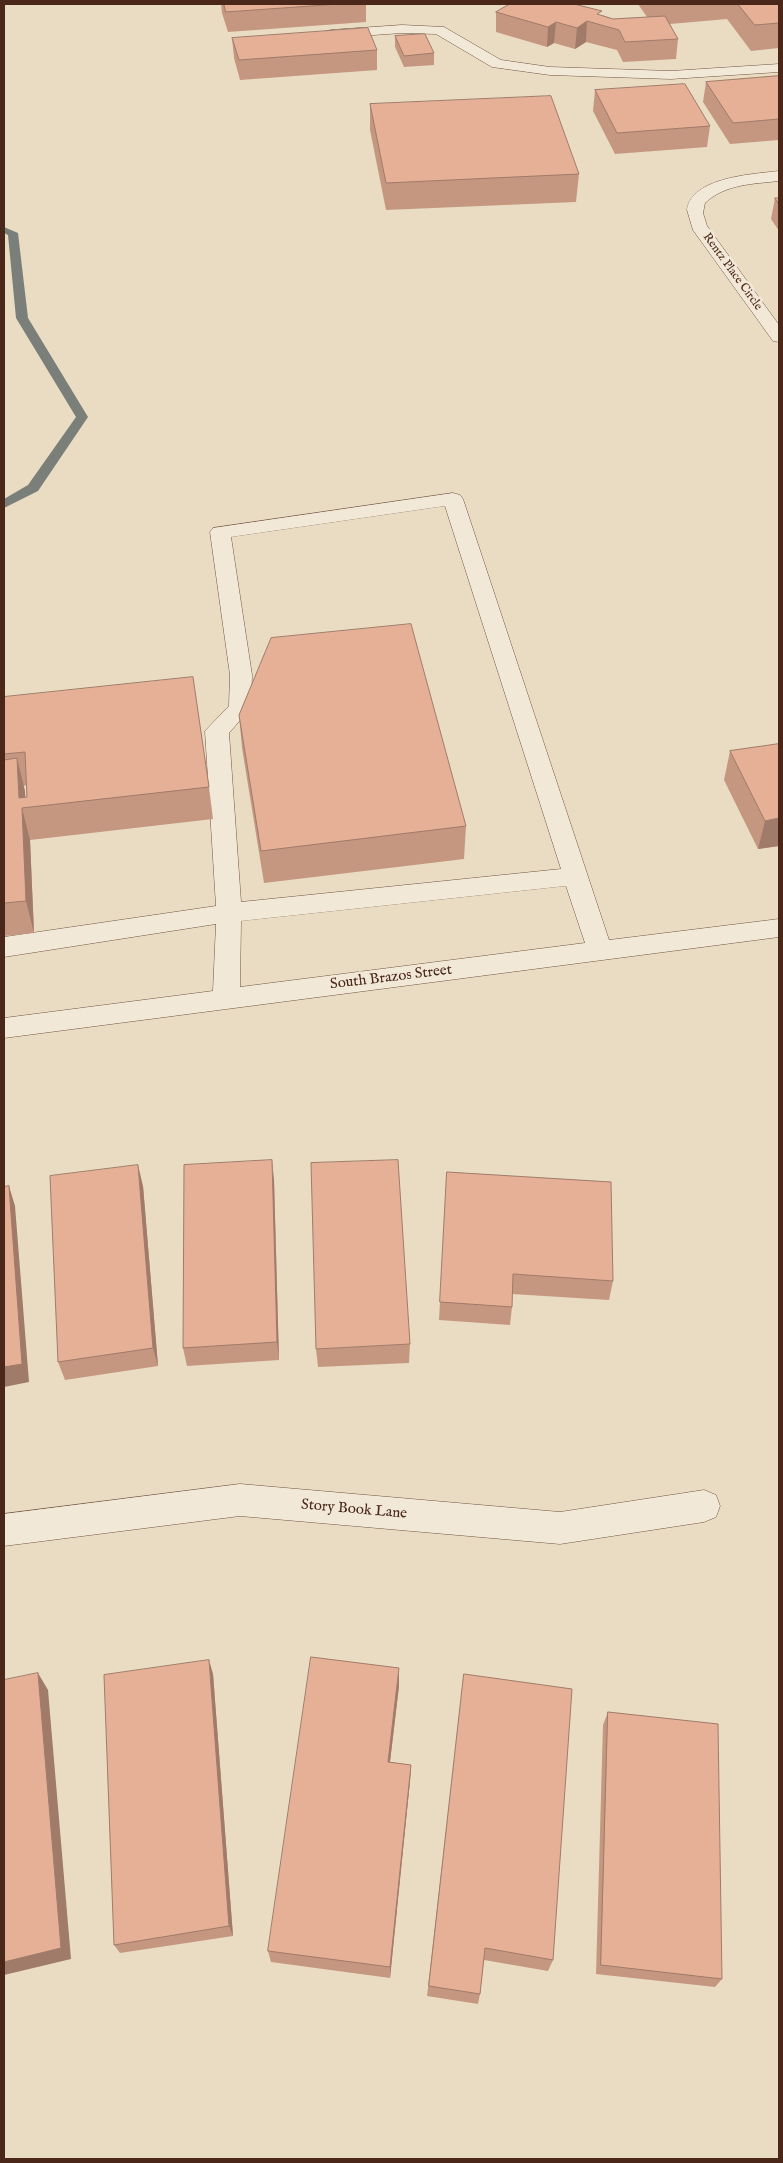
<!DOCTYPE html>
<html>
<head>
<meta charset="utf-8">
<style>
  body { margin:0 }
  #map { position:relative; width:783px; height:2163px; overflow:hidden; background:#eadcc2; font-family:"IM FELL English",serif }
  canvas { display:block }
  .frame { position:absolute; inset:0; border:5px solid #4b2719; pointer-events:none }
</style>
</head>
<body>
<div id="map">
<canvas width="783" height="2163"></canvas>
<div class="frame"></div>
</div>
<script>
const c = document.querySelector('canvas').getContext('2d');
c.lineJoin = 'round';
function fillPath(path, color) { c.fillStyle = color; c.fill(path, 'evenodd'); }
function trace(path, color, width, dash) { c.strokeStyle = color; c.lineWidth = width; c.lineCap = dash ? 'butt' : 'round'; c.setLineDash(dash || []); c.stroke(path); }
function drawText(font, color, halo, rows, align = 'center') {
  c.font = font + ' "IM FELL English",serif'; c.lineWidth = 5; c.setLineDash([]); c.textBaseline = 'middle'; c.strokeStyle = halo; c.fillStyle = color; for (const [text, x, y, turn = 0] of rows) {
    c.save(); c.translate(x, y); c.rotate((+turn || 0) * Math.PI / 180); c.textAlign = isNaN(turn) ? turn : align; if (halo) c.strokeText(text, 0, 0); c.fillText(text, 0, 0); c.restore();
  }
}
fillPath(new Path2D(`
  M4 227 18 233 28 318 88 417 38 491 4 508V499L28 485 76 417 16 318 8 235 4 233Z`), '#7a7f79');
const minor = new Path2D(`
  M402 25 444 27 501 60 550 67 671 71 779 64V72L671 79 550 75 492 67 436 34 402 33 331 38 326 37 324 34 326 31 331 30Z
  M779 171V181C753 184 725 184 705 203L703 213 707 226 779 325V342L773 341 693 230 687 210C691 177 754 174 779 171Z
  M453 493 460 495 463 499 609 940 779 919V937L4 1038V1018L213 991 216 924 4 957V937L216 906 205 731 229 706 230 675 210 532 213 528ZM445 506 561 869 241 902 229 733 251 708 252 675 231 537ZM566 886 585 943 240 987 241 921Z
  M240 1484 560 1512 704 1490 716 1495 720 1506 716 1517 704 1522 560 1544 240 1516 4 1546V1514Z`);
trace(minor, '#735443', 1);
fillPath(minor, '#f1e8d7');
fillPath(new Path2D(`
  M221 4H366V22L228 32 222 13Z
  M638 4H779V48L751 51 727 19 670 24 678 39 676 59 623 62 617 50 586 42 575 49 554 43 547 47 496 32V12L602 15 613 19 647 17Z
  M395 36 434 53V65L404 67 395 47Z
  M232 38 377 50V70L240 80 234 58Z
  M779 76V140L730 144 703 102 706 82Z
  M595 90 710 126 707 147 615 154 593 111Z
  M370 104 579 174 576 202 386 210 370 130Z
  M775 198H779V231L771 219Z
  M4 697 209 787 213 819 30 840 34 933 4 936ZM26 785 27 797 25 798 24 786Z
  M239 715 466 826 464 859 264 883 242 748Z
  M779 744V846L758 849 724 780 730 751Z
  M447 1172 613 1281 609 1300 512 1294V1307L510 1325 439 1320Z
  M274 1180 279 1360 187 1366 183 1348Z
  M143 1186 158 1366 65 1380 58 1362Z
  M410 1344 409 1363 318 1367 316 1349Z
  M213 1674 233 1936 120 1953 114 1945Z
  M464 1674 553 1960 548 1971 484 1960 480 1994 478 2004 427 1996Z
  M399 1686 390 1762 411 1765 410 1781 390 1978 271 1962 268 1951Z
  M608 1712 722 1979 715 1987 596 1974 603 1725Z`), '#c59781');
fillPath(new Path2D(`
  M587 21 586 42 575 49 577 28Z
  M556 22 554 43 547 47 548 27Z
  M17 758 25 791 26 807 22 808 30 840 34 933 26 901 19 798Z
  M779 818V846L758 849 765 821Z
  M272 1160 274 1180 279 1360 277 1342Z
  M138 1165 143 1186 158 1366 153 1348Z
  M9 1186 15 1206 29 1382 4 1387Z
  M209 1660 213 1674 233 1936 229 1926Z
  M399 1668V1686L388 1778V1762Z
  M38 1673 48 1690 71 1959 4 1975V1962Z
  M411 1765 410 1781 390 1978V1967Z`), '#a07b69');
const building = new Path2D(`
  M224 4H339L226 12Z
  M510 4H574L602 11 597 14 613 19 665 16 678 39 625 42 619 30 587 21 577 28 556 22 548 27 496 12Z
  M738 4H779V23L755 25Z
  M368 28 377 50 239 60 232 38Z
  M425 34 434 53 404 56 395 36Z
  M779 76V119L733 123 706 82Z
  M685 84 710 126 617 133 595 90Z
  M551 96 579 174 386 183 370 104Z
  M775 198H779V204Z
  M411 624 466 826 261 851 239 715 271 638Z
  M193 677 209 787 22 808 26 901 4 903V760L17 758 19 798 27 797 25 752 4 754V697Z
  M779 744V818L765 821 730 751Z
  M272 1160 277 1342 183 1348 184 1165Z
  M398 1160 410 1344 316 1349 311 1163Z
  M138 1165 153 1348 58 1362 50 1176Z
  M447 1172 611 1182 613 1281 513 1274 512 1307 440 1302Z
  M9 1186 22 1364 4 1367V1187Z
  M311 1657 399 1668 388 1762 411 1765 390 1967 268 1951Z
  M209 1660 229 1926 114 1945 104 1675Z
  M38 1673 61 1948 4 1962V1680Z
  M464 1674 572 1689 553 1960 485 1948 480 1994 429 1986Z
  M608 1712 718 1724 722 1979 601 1965Z`);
fillPath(building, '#e5b096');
trace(building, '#a07b69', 1);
drawText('12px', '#4b2719', '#f1e8d7', [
  ["Rentz Place Circle",732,272,54]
]);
drawText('15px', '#4b2719', '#f1e8d7', [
  ["South Brazos Street",391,978,-7],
  ["Story Book Lane",354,1510,5]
]);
</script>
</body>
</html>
